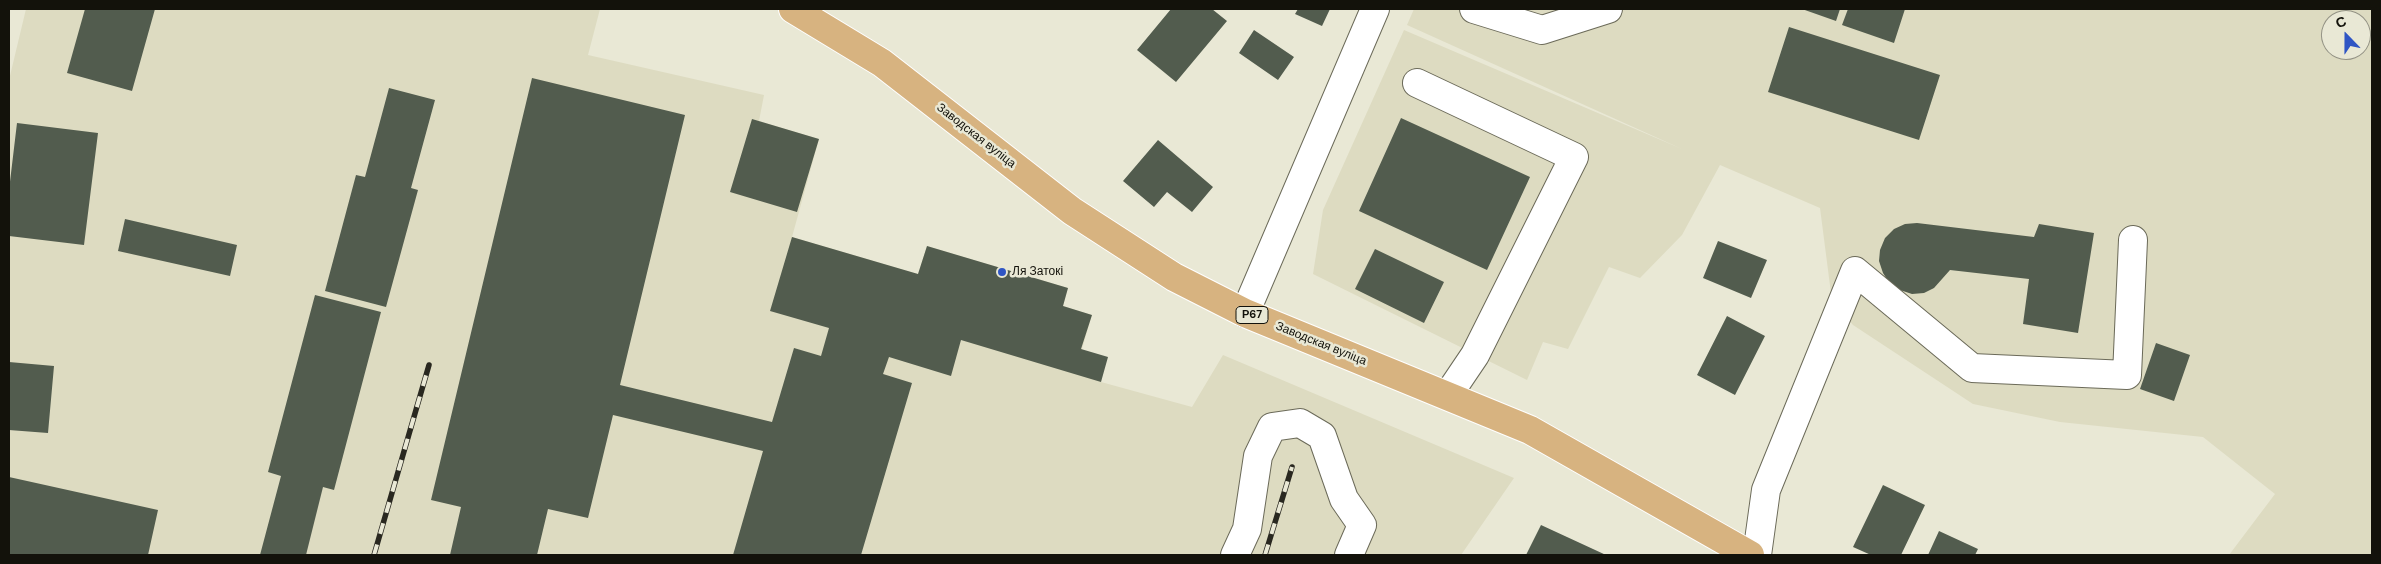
<!DOCTYPE html>
<html>
<head>
<meta charset="utf-8">
<style>
  body { margin:0 }
  #map { position:relative; width:2381px; height:564px; overflow:hidden; background:#e9e8d5; font-family:"DM Sans",sans-serif }
  canvas { display:block }
  .frame { position:absolute; inset:0; border:10px solid #13120b; pointer-events:none }
  .north { position:absolute; left:2321px; top:10px; width:50px; height:50px; box-sizing:border-box; background:#e9e8d5; border:1px solid #939284; border-radius:50%; rotate:338deg; font-size:14px; font-weight:700; line-height:20px; text-align:center; color:#13120b }
  .north::after { content:''; display:block; margin:auto; width:18px; height:22px; background:#2f55c4; clip-path:polygon(50% 0,100% 100%,50% 72%,0 100%) }
</style>
</head>
<body>
<div id="map">
<canvas width="2381" height="564"></canvas>
<div class="frame"></div>
<div class="north">С</div>
</div>
<script>
const c = document.querySelector('canvas').getContext('2d');
c.lineJoin = 'round';
function fillPath(path, color) { c.fillStyle = color; c.fill(path, 'evenodd'); }
function trace(path, color, width, dash) { c.strokeStyle = color; c.lineWidth = width; c.lineCap = dash ? 'butt' : 'round'; c.setLineDash(dash || []); c.stroke(path); }
function drawText(font, color, halo, rows, align = 'center') {
  c.font = font + ' "DM Sans",sans-serif'; c.lineWidth = 5; c.setLineDash([]); c.textBaseline = 'middle'; c.strokeStyle = halo; c.fillStyle = color; for (const [text, x, y, turn = 0] of rows) {
    c.save(); c.translate(x, y); c.rotate((+turn || 0) * Math.PI / 180); c.textAlign = isNaN(turn) ? turn : align; if (halo) c.strokeText(text, 0, 0); c.fillText(text, 0, 0); c.restore();
  }
}
fillPath(new Path2D(`
  M26 9H600L588 55 764 95 759 121 819 139 792 237 918 274 927 246 1068 288 1063 306 1092 315 1082 349 1101 382 1192 407 1223 355 1514 478 1461 555H9V80Z
  M1414 9H2372V555H2229L2275 494 2203 437 2060 422 1973 404 1853 325 1832 301 1820 208 1720 165 1682 235 1640 278 1609 267 1568 349 1543 342 1527 380 1313 274 1323 210 1404 30 1682 149 1407 25ZM2331 20H2361V50H2331Z`), '#dddbc1');
fillPath(new Path2D(`
  M85 9H155L132 91 67 73Z
  M1171 9H1212L1227 21 1176 82 1137 50Z
  M1298 9H1330L1322 26 1295 14Z
  M1802 9H1840L1836 21Z
  M1848 9H1905L1894 43 1842 25Z
  M1789 27 1940 75 1919 140 1768 92Z
  M1254 30 1294 57 1278 80 1239 53Z
  M532 78 685 115 620 385 772 422 794 348 821 356 829 328 770 311 792 237 918 274 927 246 1068 288 1063 306 1092 315 1081 349 1108 357 1101 382 961 340 951 376 889 357 883 374 912 383 861 555H733L763 451 613 415 588 518 548 509 537 555H450L461 507 431 500Z
  M389 88 435 100 411 188 418 190 386 307 325 291 356 175 365 177Z
  M1401 118 1530 177 1487 270 1359 211Z
  M752 119 819 139 797 212 730 192Z
  M17 123 98 133 84 245 9 236V190Z
  M1158 140 1213 187 1192 212 1167 192 1154 207 1123 181Z
  M125 219 237 245 230 276 118 251Z
  M1917 223 2034 237 2039 224 2094 233 2078 333 2023 324 2029 279 1950 270 1934 288 1924 293 1912 294 1900 290 1890 284 1883 273 1879 261 1880 250 1885 238 1894 229 1905 224Z
  M1718 241 1767 260 1751 298 1703 278Z
  M1375 249 1444 282 1424 323 1355 289Z
  M315 295 381 312 334 490 323 487 306 555H260L281 476 268 472Z
  M1727 316 1765 336 1735 395 1697 375Z
  M2156 343 2190 355 2174 401 2140 389Z
  M9 362 54 366 48 433 9 430Z
  M9 477 158 510 148 555H9Z
  M1883 485 1925 505 1901 555H1871L1853 547Z
  M1541 525 1606 555H1526Z
  M1939 531 1978 549 1975 555H1928Z`), '#525c4e');
const minor = new Path2D(`
  M1474 9 1542 30 1608 9
  M1417 83 1574 157 1475 355 1448 395
  M1245 313 1375 9
  M1235 555 1247 529 1258 456 1272 427 1300 423 1322 436 1344 499 1362 525 1349 555
  M1757 555 1766 490 1855 271 1972 368 2127 375 2133 240`);
const major = new Path2D(`
  M793 9 882 63 1072 211 1174 277 1245 313 1530 430 1750 555`);
trace(minor, '#6b6a59', 30);
trace(major, '#fff', 30);
trace(minor, '#fff', 28);
trace(major, '#d7b380', 28);
const rail = new Path2D(`
  M374 555 429 365
  M1265 555 1292 467`);
trace(rail, '#292820', 5.5);
trace(rail, '#e9e8d5', 4, [11]);
for (const [x, y, r, color] of [
  [1002,272,5,"#2f55c4"]
]) { const dot = new Path2D(); dot.arc(x, y, r, 0, 2 * Math.PI); c.fillStyle = color; c.fill(dot); trace(dot, '#e9e8d5', 2); }
for (const [x, y, w] of [
  [1252,315,32]
]) { const box = new Path2D(); box.roundRect(x - w / 2, y - 8.5, w, 17, 4); c.fillStyle = '#e9e8d5'; c.fill(box); trace(box, '#13120b', 1); }
drawText('bold 11px', '#13120b', null, [
  ["Р67",1252,315]
]);
drawText('12px', '#13120b', '#e9e8d5', [
  ["Заводская вуліца",976,136,38],
  ["Заводская вуліца",1321,344,22]
]);
drawText('12px', '#13120b', '#e9e8d5', [
  ["Ля Затокі",1012,272]
], 'left');
</script>
</body>
</html>
